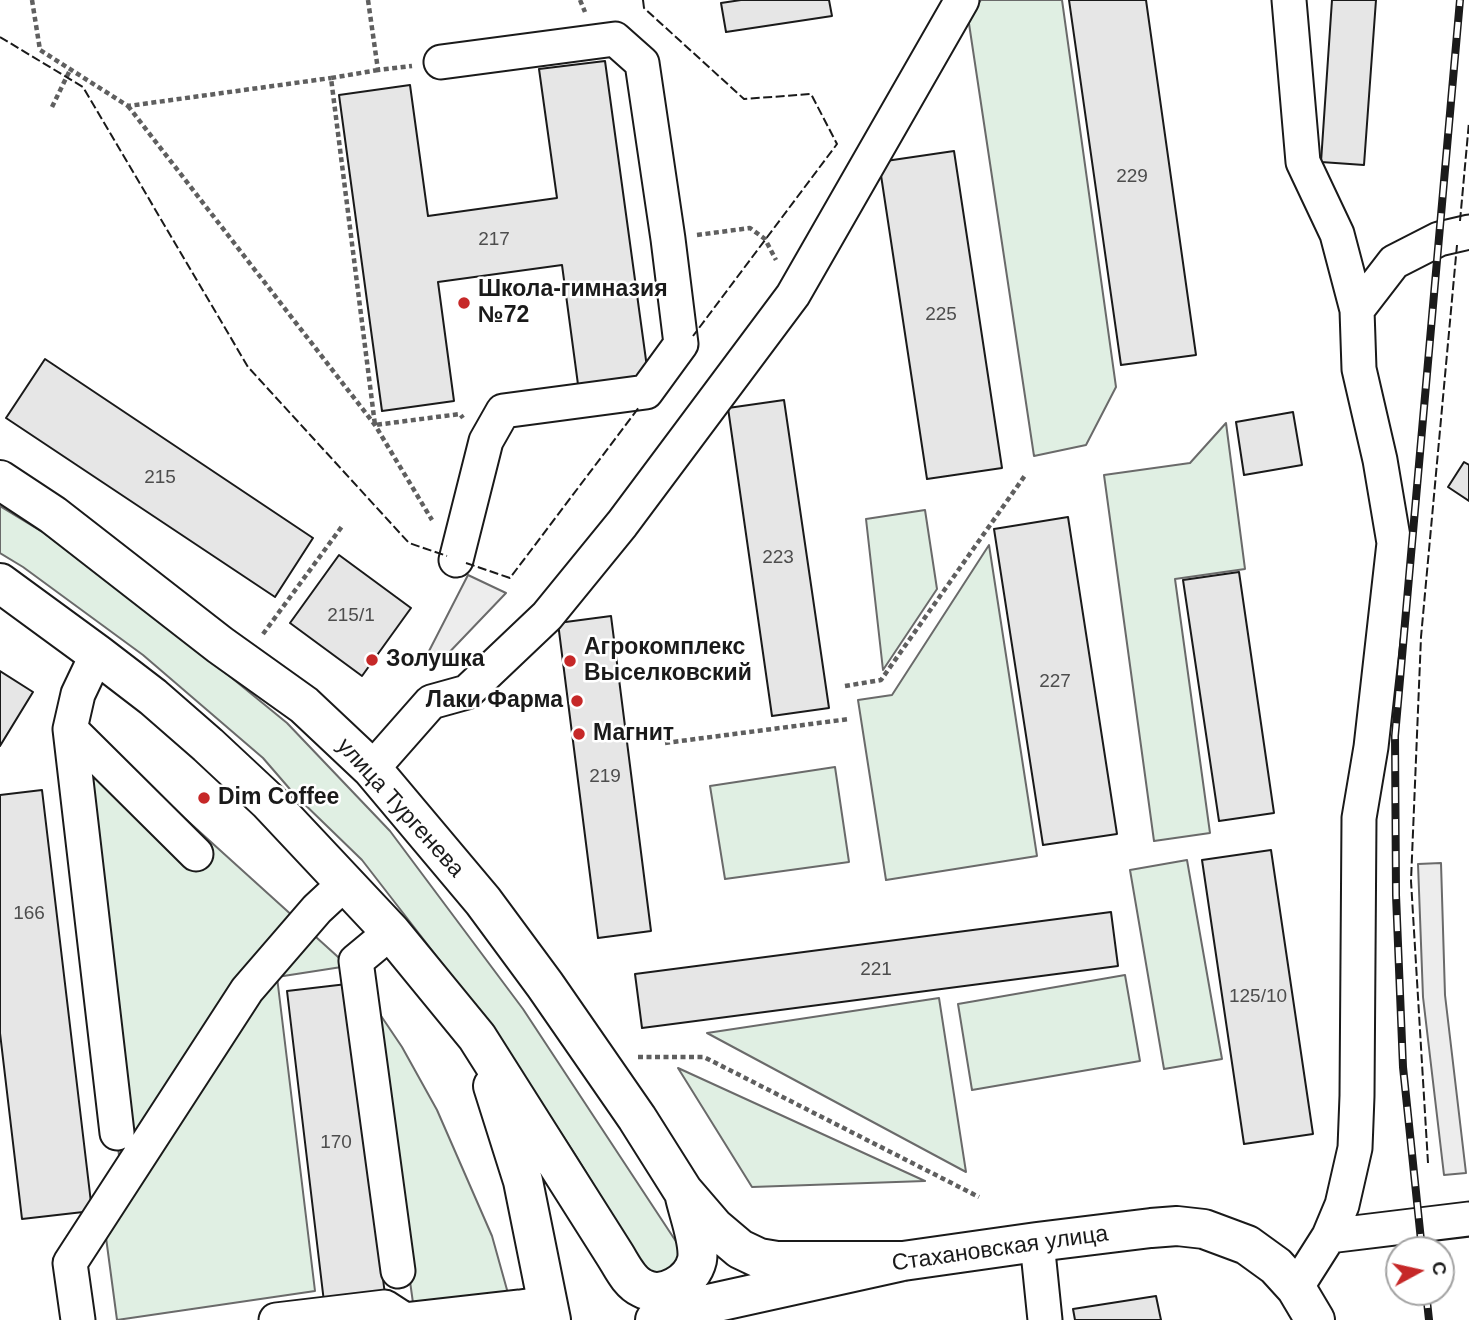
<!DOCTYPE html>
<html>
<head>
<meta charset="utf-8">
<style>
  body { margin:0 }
  #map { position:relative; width:1469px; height:1320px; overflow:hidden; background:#fff; font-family:Helvetica,sans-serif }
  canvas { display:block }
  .north { position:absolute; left:1385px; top:1236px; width:70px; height:70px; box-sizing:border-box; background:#fff; border:2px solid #a3a3a3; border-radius:50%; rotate:82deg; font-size:19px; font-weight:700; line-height:28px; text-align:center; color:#1a1a1a }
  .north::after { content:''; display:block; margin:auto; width:24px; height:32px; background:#c62828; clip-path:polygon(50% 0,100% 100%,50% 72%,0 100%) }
</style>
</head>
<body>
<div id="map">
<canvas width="1469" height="1320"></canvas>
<div class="north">С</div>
</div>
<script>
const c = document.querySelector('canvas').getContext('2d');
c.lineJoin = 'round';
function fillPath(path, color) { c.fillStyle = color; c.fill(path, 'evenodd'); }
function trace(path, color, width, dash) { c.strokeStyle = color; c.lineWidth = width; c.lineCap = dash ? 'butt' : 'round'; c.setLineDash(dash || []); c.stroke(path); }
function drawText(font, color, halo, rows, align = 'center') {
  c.font = font + ' Helvetica,sans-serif'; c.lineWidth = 5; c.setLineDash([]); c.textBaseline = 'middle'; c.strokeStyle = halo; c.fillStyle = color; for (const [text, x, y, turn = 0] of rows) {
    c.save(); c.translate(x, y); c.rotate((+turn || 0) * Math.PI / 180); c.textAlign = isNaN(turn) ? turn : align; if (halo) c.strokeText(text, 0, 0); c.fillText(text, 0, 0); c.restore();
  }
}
const green = new Path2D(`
  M981 0H1062L1116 387 1086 445 1034 456 968 17Z
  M1226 423 1245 569 1175 579 1210 833 1154 841 1104 475 1190 463Z
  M0 506 44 533 167 625 287 723 390 831 523 1009 681 1249 676 1279 647 1272 576 1156 496 1033 362 860 295 795 263 758 143 655 23 567 0 553Z
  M925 510 937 589 883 670 866 519Z
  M989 545 1037 856 886 880 858 700 892 695Z
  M64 709 348 966 277 977 315 1291 117 1320 101 1200 124 1196Z
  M835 767 849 862 725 879 710 786Z
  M1187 860 1222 1059 1164 1069 1130 870Z
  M1125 975 1140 1061 972 1090 958 1004Z
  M939 998 966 1172 707 1033Z
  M371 1001 402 1047 437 1110 492 1236 509 1297 414 1310Z
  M678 1068 925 1181 752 1187Z`);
fillPath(green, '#e0efe3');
trace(green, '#6a6a6a', 2);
const parking = new Path2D(`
  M468 575 506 593 440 662 428 653Z
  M1441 863 1445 995 1466 1173 1444 1175 1423 997 1418 864Z`);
fillPath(parking, '#ededed');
trace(parking, '#6a6a6a', 2);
const building = new Path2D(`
  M741 0H829L832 16 726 32 721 3Z
  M1069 0H1146L1196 355 1121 365Z
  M1332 0H1376L1364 165 1321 162Z
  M605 61 649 382 579 392 562 265 438 282 454 401 382 411 339 95 410 85 428 216 557 198 539 69Z
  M954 151 1002 468 927 479 879 162Z
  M45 359 313 538 275 597 6 418Z
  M784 400 829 708 772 716 728 408Z
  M1293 412 1302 465 1244 475 1236 422Z
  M1464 462 1469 465V501L1448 487Z
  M1068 517 1117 834 1043 845 994 529Z
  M339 555 411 608 362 676 290 623Z
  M1239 572 1274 813 1219 821 1183 580Z
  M611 616 651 931 598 938 558 623Z
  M0 671 33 692 0 746Z
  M42 790 92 1211 22 1219 0 1033V795Z
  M1271 850 1313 1134 1244 1144 1202 860Z
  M1111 912 1118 966 642 1028 635 974Z
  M347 984 385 1295 324 1302 287 991Z
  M1156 1296 1161 1320H1075L1073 1309Z`);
fillPath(building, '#e6e6e6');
trace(building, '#1a1a1a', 2);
const minor = new Path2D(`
  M1289 0 1303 162 1337 234 1357 310 1359 369 1380 460 1394 543 1371 747 1359 818 1357 1096 1355 1148 1342 1205 1329 1236 1296 1288
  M441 62 615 39 642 63 668 239 681 344 646 392 503 411 486 441 456 560
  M1357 310 1394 262 1439 239 1469 232
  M97 654 78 694 70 729 117 1133
  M70 729 196 854
  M372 769 431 702 467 692 547 616 622 524 793 295 962 0
  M391 932 356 961 398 1271
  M1329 1236 1469 1219
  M1037 1242 1045 1320
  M78 1320 70 1263 247 990 317 909 345 883
  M276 1320 385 1307 405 1320 520 1307 548 1303`);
const major = new Path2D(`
  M0 480 53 515 220 645 304 705 372 769 483 901 545 985 637 1118 683 1191 714 1227 740 1249 759 1258 777 1261H903
  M0 583 97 654 153 697 208 745 268 801 391 932 477 1037 615 1255C622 1266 629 1282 642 1288 663 1300 692 1282 697 1260 700 1243 689 1215 685 1197
  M493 1086 523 1181 551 1320
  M655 1320 667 1315 690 1308 903 1261 1037 1242 1151 1228 1177 1226 1204 1229 1247 1245 1276 1266 1296 1288 1315 1320`);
trace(minor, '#1a1a1a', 37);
trace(major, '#1a1a1a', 42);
trace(new Path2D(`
  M32 0 40 50 128 106 331 78
  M368 0 378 70 412 66
  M580 0 585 12
  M378 70 331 78 375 425 460 414 463 418
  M128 106 375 425 432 520
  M52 107 70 70
  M697 235 750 228 765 239 776 260
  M263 634 343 525
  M845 686 881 680 1026 474
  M665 743 849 719
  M638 1057H704L979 1197`), '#5f5f5f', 4.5, [5, 3.5]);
trace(minor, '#fff', 33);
trace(major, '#fff', 38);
const rail = new Path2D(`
  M1422 1250 1403 1067 1396 895 1395 736 1460 0
  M1426 1292 1429 1320`);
trace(rail, '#1a1a1a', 8);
trace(rail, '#fff', 5, [16]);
trace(new Path2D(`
  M643 0 644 8 744 99 811 94 837 144 693 336
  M0 37 83 87 248 367 409 543 447 556
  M1460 221 1469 122
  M466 563 510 578 640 406
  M1428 1163 1411 881 1421 637 1457 245`), '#1a1a1a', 2, [9, 3.5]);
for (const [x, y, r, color] of [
  [464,303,7,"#c62828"],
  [372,660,7,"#c62828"],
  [570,661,7,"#c62828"],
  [577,701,7,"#c62828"],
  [579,734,7,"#c62828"],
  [204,798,7,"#c62828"]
]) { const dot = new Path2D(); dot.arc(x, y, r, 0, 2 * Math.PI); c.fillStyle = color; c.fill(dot); trace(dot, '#fff', 2.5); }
drawText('19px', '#4d4d4d', null, [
  ["229",1132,177],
  ["217",494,240],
  ["225",941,315],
  ["215",160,478],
  ["223",778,558],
  ["215/1",351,616],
  ["227",1055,682],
  ["219",605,777],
  ["166",29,914],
  ["221",876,970],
  ["125/10",1258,997],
  ["170",336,1143]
]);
drawText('bold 23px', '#1a1a1a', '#fff', [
  ["Школа-гимназия",478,290],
  ["№72",478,316],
  ["Агрокомплекс",584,648],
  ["Выселковский",584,674],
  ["Золушка",386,660],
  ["Лаки Фарма",563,701,"right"],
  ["Магнит",593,734],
  ["Dim Coffee",218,798]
], 'left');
drawText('23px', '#1a1a1a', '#fff', [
  ["улица Тургенева",400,808,48],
  ["Стахановская улица",1000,1249,-8]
]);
</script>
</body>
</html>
